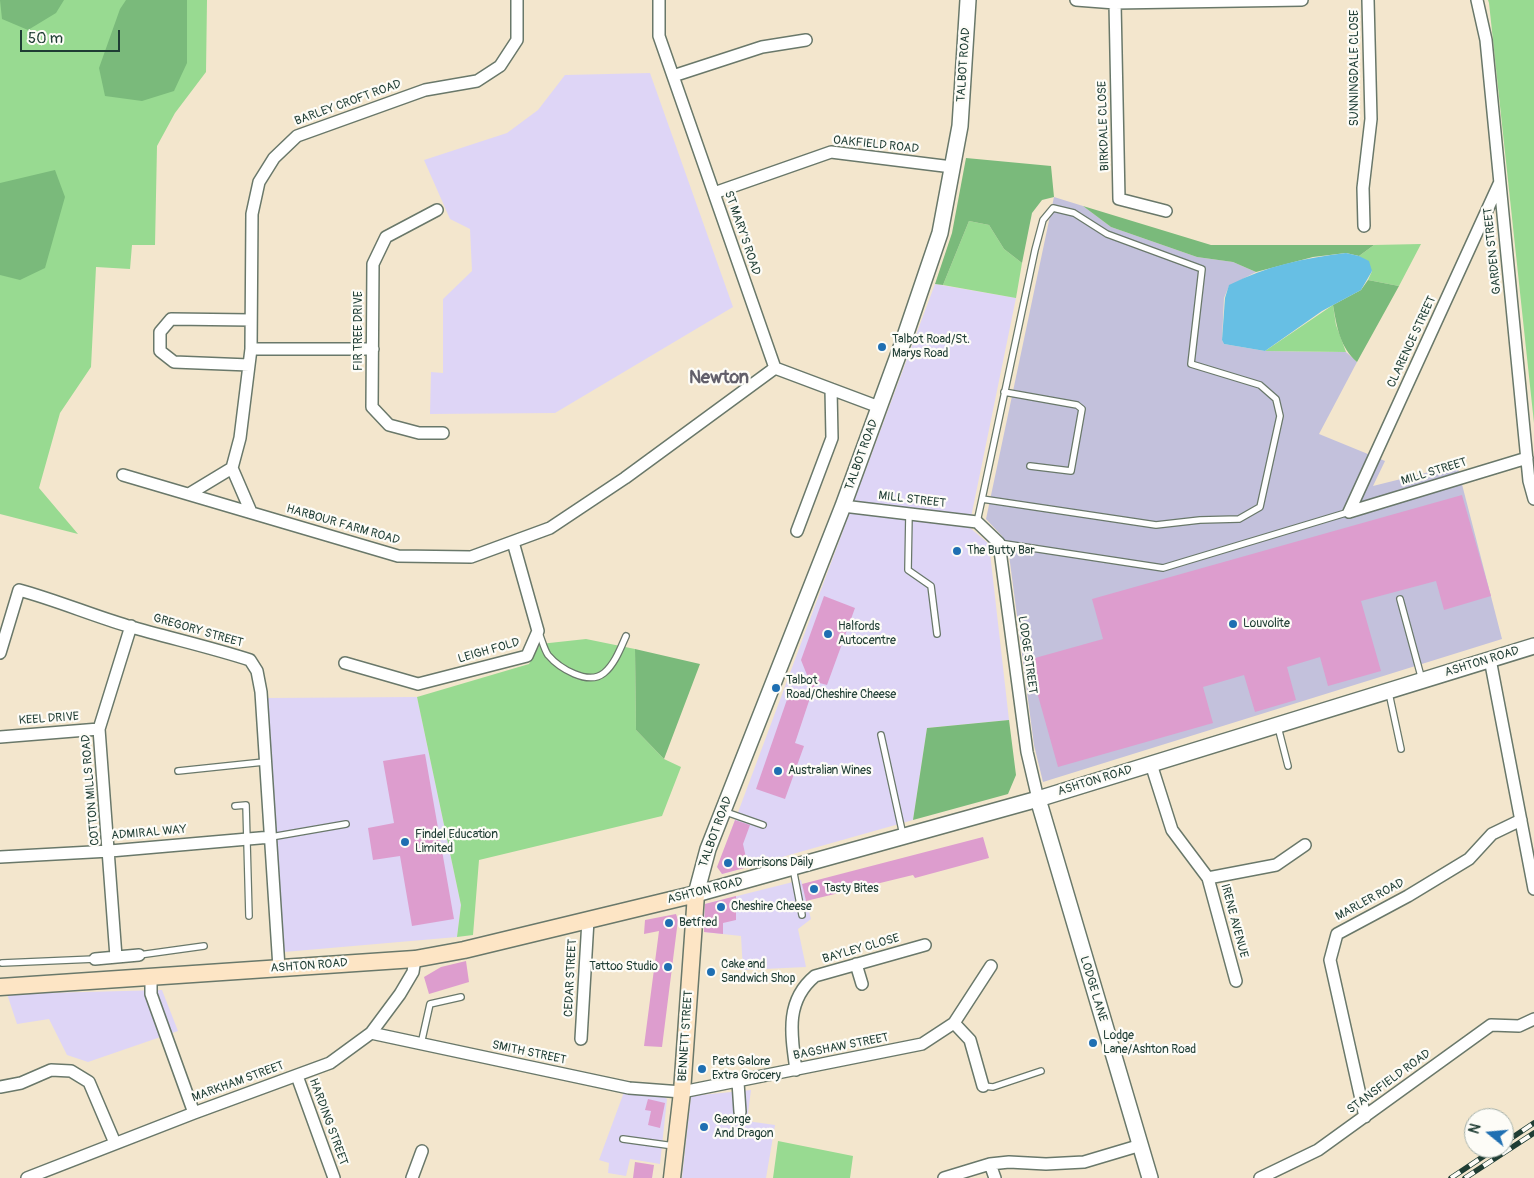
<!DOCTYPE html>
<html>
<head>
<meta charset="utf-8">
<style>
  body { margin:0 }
  #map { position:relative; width:1534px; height:1178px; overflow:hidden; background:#f3e6cd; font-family:Pangolin,sans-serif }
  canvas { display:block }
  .north { position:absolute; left:1464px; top:1108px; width:50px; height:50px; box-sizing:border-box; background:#fdfcf7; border:1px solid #a4b0a9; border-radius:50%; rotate:287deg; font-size:14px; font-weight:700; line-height:20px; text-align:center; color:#1f3d34 }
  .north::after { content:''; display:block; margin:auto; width:18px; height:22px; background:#1f6fb2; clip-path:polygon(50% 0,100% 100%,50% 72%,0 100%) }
  .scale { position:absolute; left:20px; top:30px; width:100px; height:22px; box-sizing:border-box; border:2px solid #1f3d34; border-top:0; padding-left:6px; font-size:15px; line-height:18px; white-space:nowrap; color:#1f3d34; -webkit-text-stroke:4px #fdfcf7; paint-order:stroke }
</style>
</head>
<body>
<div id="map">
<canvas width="1534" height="1178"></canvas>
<div class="north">N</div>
<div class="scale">50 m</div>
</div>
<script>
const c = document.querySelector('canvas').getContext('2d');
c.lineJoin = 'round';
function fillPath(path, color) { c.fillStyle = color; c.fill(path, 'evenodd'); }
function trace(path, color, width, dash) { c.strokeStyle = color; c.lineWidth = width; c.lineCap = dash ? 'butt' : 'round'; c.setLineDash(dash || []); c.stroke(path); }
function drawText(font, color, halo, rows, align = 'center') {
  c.font = font + ' Pangolin,sans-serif'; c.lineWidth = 4.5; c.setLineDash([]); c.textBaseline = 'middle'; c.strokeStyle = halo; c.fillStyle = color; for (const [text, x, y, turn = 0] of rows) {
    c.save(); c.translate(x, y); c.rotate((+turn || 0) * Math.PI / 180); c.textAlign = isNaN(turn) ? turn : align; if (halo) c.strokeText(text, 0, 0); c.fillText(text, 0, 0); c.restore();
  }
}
fillPath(new Path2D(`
  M650 73 733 307 555 413 430 414 431 372 443 373V299L472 271 470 229 450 219 424 160 507 133 538 110 565 75Z
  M935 284 1016 298 969 527 989 544 1009 720 927 728 913 820 722 874 718 866Z
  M417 697 461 905 457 937 284 952 266 698Z
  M801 880 811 919 798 929 806 967 743 970 741 936 704 932 705 904Z
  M162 990 178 1031 88 1062 67 1055 49 1019 17 1024 7 994Z
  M751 1090 747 1121 775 1125 766 1178H682L691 1096Z
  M624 1092 663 1095 667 1099 660 1164 630 1159 626 1176 608 1173 609 1163 599 1160Z`), '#ded5f6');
fillPath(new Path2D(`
  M1054 197 1083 206 1111 227 1197 257 1233 262 1256 272 1229 286 1224 298 1222 340 1224 344 1265 351 1346 352 1357 362 1319 434 1385 461 1373 486 1457 465 1502 639 1043 782 1034 745 1009 555 1002 536 986 519Z`), '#c3c1dc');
fillPath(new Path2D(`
  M0 0H207L206 72 175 113 157 146 155 245H132L130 269 96 267 91 367 60 413 39 488 78 534 0 514Z
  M1488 0H1534V423L1489 3Z
  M969 221 989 225 1004 249 1022 263 1016 298 943 285Z
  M1421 244 1399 286 1368 280 1372 271 1359 256 1374 245Z
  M1333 305 1336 325 1346 352 1265 351Z
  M586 639 635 649 636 730 664 759 681 767 662 816 479 860 473 935 457 937 461 905 417 697 529 664 540 644Z
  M778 1141 853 1156 850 1178H773Z`), '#98da91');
fillPath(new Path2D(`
  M0 0H64L56 13 28 30 2 19Z
  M126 0H187V63L174 91 142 101 105 96 99 68 120 9Z
  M966 158 1051 166 1054 197 1042 200 1032 213 1022 263 1004 249 989 225 969 221 943 285 935 284 952 233Z
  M55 170 65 197 45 268 20 280 0 275V183Z
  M1083 206 1211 245H1374L1359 256 1346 253 1313 257 1256 272 1233 262 1197 257 1111 227Z
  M1368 280 1399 286 1357 362C1340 347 1337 328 1333 305L1361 290Z
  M635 649 700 664 664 759 636 730Z
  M1009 720 1016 775 1008 794 913 820 927 728Z`), '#7aba7b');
fillPath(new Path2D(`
  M1346 253 1359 256 1369 261 1372 271 1361 290 1322 311 1265 351 1224 344 1222 340 1225 298 1229 285C1266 266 1305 258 1346 253Z`), '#67bfe4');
fillPath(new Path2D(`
  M1462 495 1491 596 1444 610 1436 581 1361 601 1381 671 1328 686 1320 657 1287 667 1296 700 1255 712 1244 675 1203 687 1213 723 1058 767 1028 660 1103 639 1092 599Z
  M824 596 855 608 827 685 816 682 813 690 801 660Z
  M791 688 811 695 795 743 804 746 785 799 756 789Z
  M425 754 454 919 412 926 400 856 373 860 368 828 394 823 383 761Z
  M735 820 750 825 743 844 748 867 722 874 717 867Z
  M983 837 989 858 915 878 913 875 806 901 802 884Z
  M736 896V920L723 923V934L704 932 705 904Z
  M676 914 678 920 662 1047 644 1046 659 931 644 934 645 920Z
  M466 961 469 982 429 994 424 977 441 967Z
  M648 1099 665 1103 660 1128 648 1125 651 1111 645 1110Z
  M635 1162 654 1165 652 1178H633Z`), '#dd9dce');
const service = new Path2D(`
  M1004 392 1077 405 1082 409 1071 471 1030 466
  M909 514 908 570 931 586 937 634
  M977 522 982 499 1035 250 1043 220 1053 208 1074 213 1107 234 1202 269 1191 364 1260 385 1276 399 1280 416 1260 507 1239 519 1200 520 1156 525 982 499
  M999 543 1163 568 1349 512
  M1400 599 1422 680
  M539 633C542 640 544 649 548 655 559 668 588 686 604 673 615 664 621 647 626 636
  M1389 693 1401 749
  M1278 727 1288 766
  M881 735 903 835
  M178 771 264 762
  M235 806 246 805 249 916
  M723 811 763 825
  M271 837 346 824
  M793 868 802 915
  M139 955 204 946
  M2 963 95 959
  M421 1044 430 1004 461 997
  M983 1086 993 1087 1041 1071
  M623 1139 674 1146`);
const minor = new Path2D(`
  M659 0V36L775 368 879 407
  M1076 0 1115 3 1302 0
  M1477 0 1486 40 1529 481 1534 499
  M1115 3 1119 199 1166 211
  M673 76 762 47 806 40
  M714 193 831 152 952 167
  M437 210 386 237 373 264 372 407 389 425 419 433H443
  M1364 226 1363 188 1371 119 1368 0
  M251 349H373
  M249 365 174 362 160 351V332L171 319 251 320
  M232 468 240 438 251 349 252 214 259 182 274 158 297 136 425 90 477 81 500 66 517 40V0
  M123 475 398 556 471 557 550 528 625 478 775 368
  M189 494 232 468 251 512
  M843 506 977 522 999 543 1027 752 1038 799
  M1349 512 1499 184
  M1349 512 1527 458
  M797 531 832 438 831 389
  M0 653 19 590C56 600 91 615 128 626 169 638 210 647 250 660L257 671 261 692 279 968
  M1490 659 1534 889
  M345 663 418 684 527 656 538 631 513 542
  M0 737 99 729
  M1151 764 1172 830 1208 878 1236 981
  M0 857 110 851 271 837
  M1208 878 1276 865 1305 845
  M116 957 99 729 131 626
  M95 959 139 955
  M856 964 862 984
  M151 977V994L194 1113
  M954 1023 970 1040 983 1086
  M371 1033 629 1088 682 1092 922 1044 954 1023 991 966
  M581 1039 588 920
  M796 1070C791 1034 785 1001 815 976L925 945
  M297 1076 334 1178
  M738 1082 740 1112
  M0 1087 21 1083 51 1070 71 1071 89 1082 115 1143
  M1365 1117 1330 960 1337 934 1408 896 1469 859 1492 834 1521 820
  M990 1164 995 1178
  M27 1178 194 1113 330 1063 371 1033 400 994 413 972 415 959
  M412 1178 422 1151
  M944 1178 990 1164 1009 1162 1046 1164 1084 1162 1141 1145
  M1260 1178 1318 1150 1491 1025 1519 1026 1534 1019`);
const tertiary = new Path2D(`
  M1038 799 1150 1178
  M696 894 708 849 843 506 903 342 940 233 960 126 968 0
  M696 894 1038 799 1534 646`);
const secondary = new Path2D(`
  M0 987 415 959 464 950 696 894 682 1092 672 1178`);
trace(service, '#69786a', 8);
trace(minor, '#69786a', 14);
trace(tertiary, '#69786a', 18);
trace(secondary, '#69786a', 19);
trace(service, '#fff', 5.5);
trace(minor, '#fff', 11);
trace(tertiary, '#fff', 15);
trace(secondary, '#fde5c5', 16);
const rail = new Path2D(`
  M1504 1143 1534 1123
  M1451 1178 1496 1148
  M1465 1178 1534 1133`);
trace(rail, '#1f3d34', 5.5);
trace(rail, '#fdfcf7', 4, [11]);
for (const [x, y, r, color] of [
  [882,347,5,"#1f6fb2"],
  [957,551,5,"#1f6fb2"],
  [1233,624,5,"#1f6fb2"],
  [828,634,5,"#1f6fb2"],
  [776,688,5,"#1f6fb2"],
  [778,771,5,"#1f6fb2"],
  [405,842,5,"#1f6fb2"],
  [728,863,5,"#1f6fb2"],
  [814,889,5,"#1f6fb2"],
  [721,907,5,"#1f6fb2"],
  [669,923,5,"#1f6fb2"],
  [668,967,5,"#1f6fb2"],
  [711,972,5,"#1f6fb2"],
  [1093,1043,5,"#1f6fb2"],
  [702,1069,5,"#1f6fb2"],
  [704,1127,5,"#1f6fb2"]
]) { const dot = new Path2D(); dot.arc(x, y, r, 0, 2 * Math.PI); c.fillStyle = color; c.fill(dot); trace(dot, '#fdfcf7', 2); }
drawText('12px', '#1f3d34', '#fdfcf7', [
  ["TALBOT ROAD",964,65,-86],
  ["SUNNINGDALE CLOSE",1355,68,-90],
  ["BARLEY CROFT ROAD",348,103,-20],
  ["BIRKDALE CLOSE",1104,126,-92],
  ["OAKFIELD ROAD",876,145,6],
  ["ST MARY'S ROAD",742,233,71],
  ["GARDEN STREET",1493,251,-96],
  ["FIR TREE DRIVE",359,331,-90],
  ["CLARENCE STREET",1412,342,-65],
  ["TALBOT ROAD",862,455,-70],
  ["MILL STREET",1434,472,-17],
  ["MILL STREET",912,500,7],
  ["HARBOUR FARM ROAD",343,525,16],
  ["GREGORY STREET",198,631,16],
  ["LEIGH FOLD",489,651,-16],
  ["LODGE STREET",1027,655,82],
  ["ASHTON ROAD",1482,662,-17],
  ["KEEL DRIVE",49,719,-4],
  ["ASHTON ROAD",1095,781,-17],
  ["COTTON MILLS ROAD",91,790,-95],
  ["TALBOT ROAD",716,832,-70],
  ["ADMIRAL WAY",149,833,-5],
  ["ASHTON ROAD",705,891,-14],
  ["MARLER ROAD",1370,900,-28],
  ["IRENE AVENUE",1234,921,75],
  ["BAYLEY CLOSE",861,949,-16],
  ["ASHTON ROAD",309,966,-4],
  ["CEDAR STREET",571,978,-87],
  ["LODGE LANE",1093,989,73],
  ["BENNETT STREET",686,1036,-86],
  ["BAGSHAW STREET",841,1047,-11],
  ["SMITH STREET",529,1053,12],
  ["MARKHAM STREET",238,1082,-20],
  ["STANSFIELD ROAD",1389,1082,-36],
  ["HARDING STREET",328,1122,70]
]);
drawText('12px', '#1f3d34', '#fdfcf7', [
  ["Talbot Road/St.",892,340],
  ["Marys Road",892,354],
  ["The Butty Bar",967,551],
  ["Louvolite",1243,624],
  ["Halfords",838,627],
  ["Autocentre",838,641],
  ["Talbot",786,681],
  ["Road/Cheshire Cheese",786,695],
  ["Australian Wines",788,771],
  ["Findel Education",415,835],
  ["Limited",415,849],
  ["Morrisons Daily",738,863],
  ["Tasty Bites",824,889],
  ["Cheshire Cheese",731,907],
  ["Betfred",679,923],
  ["Cake and",721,965],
  ["Sandwich Shop",721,979],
  ["Tattoo Studio",658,967,"right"],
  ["Lodge",1103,1036],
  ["Lane/Ashton Road",1103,1050],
  ["Pets Galore",712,1062],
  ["Extra Grocery",712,1076],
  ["George",714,1120],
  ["And Dragon",714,1134]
], 'left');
drawText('bold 18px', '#625f6a', '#fdfcf7', [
  ["Newton",719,378]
]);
</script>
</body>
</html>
